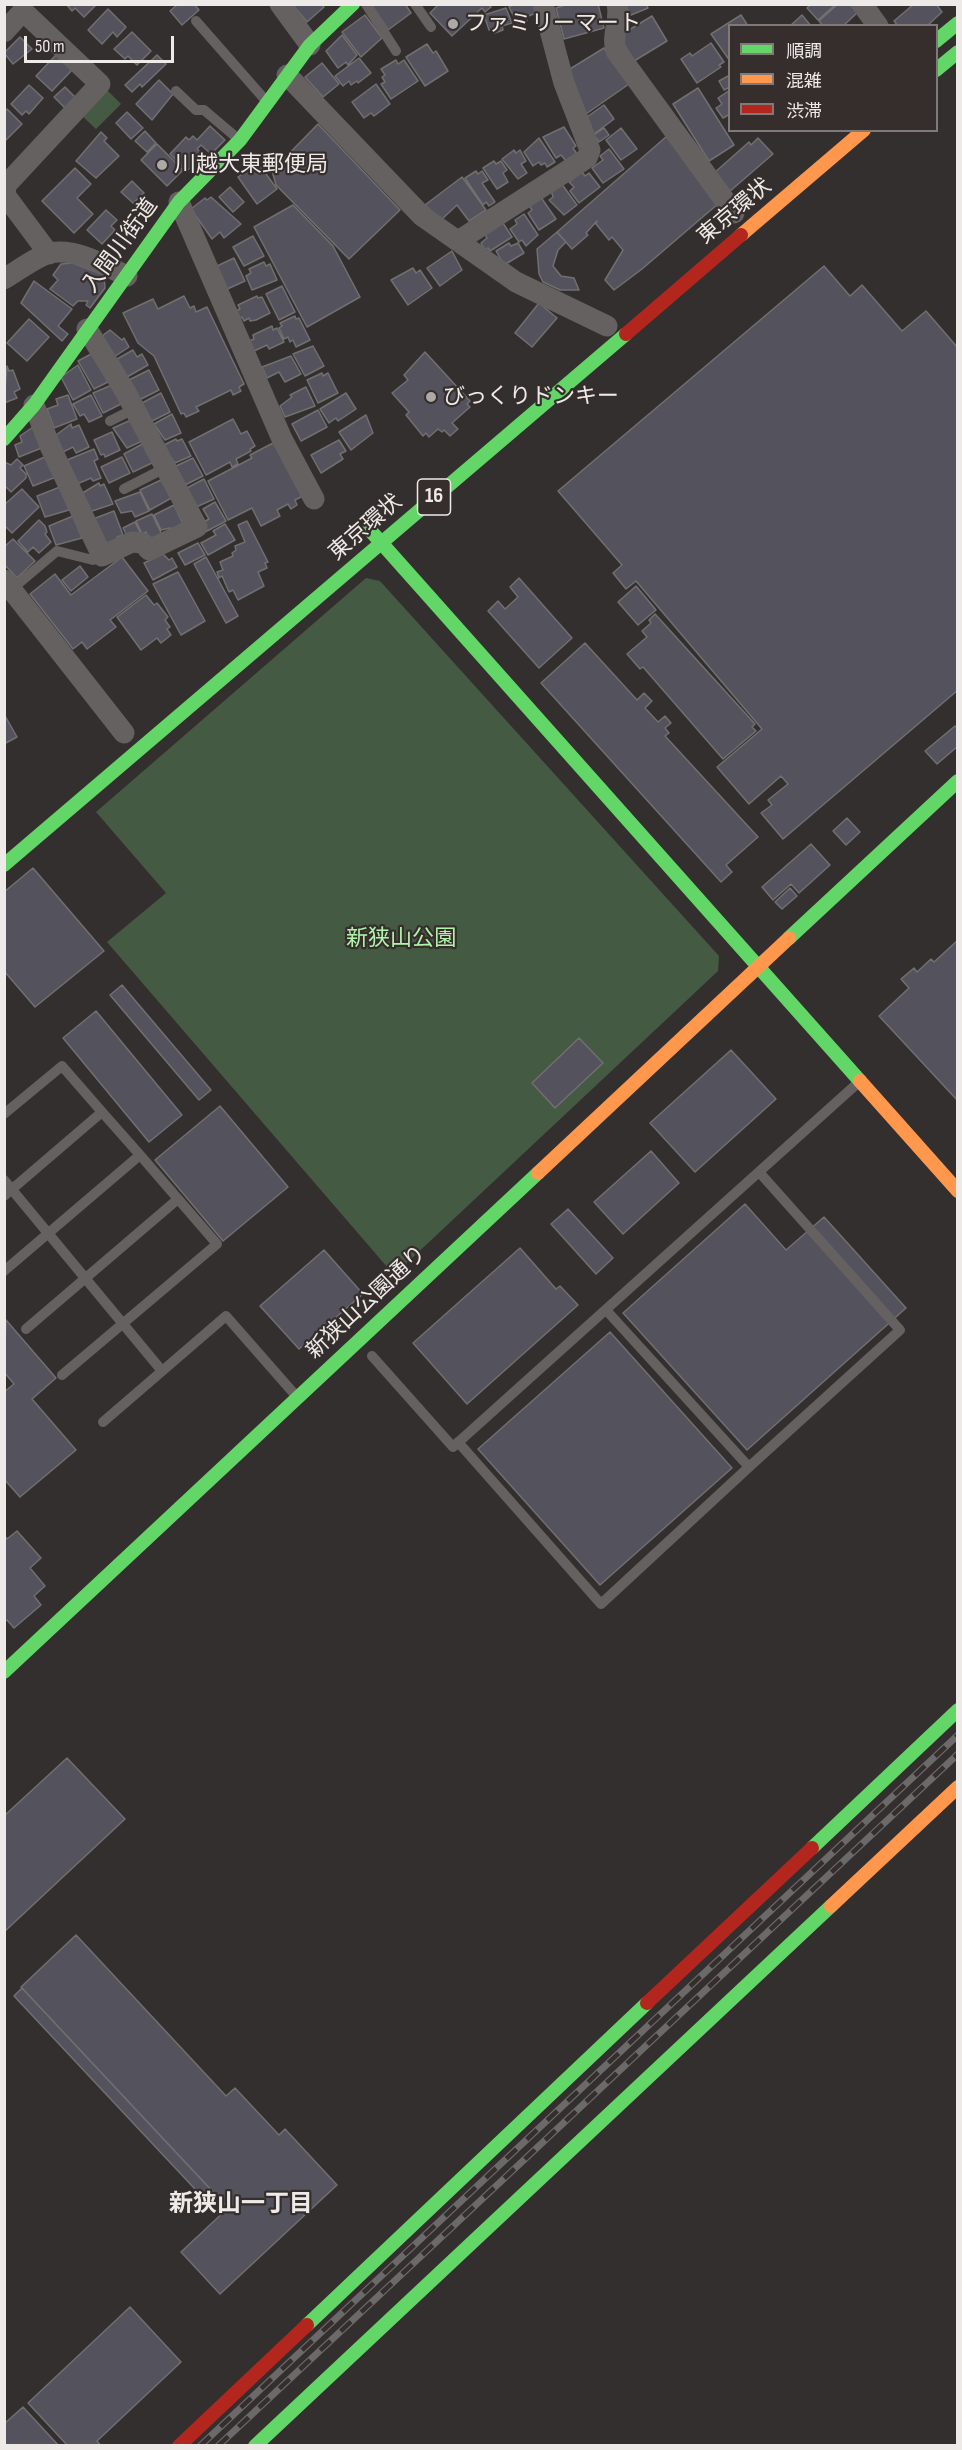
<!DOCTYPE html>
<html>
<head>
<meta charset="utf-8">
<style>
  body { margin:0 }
  #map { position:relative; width:962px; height:2450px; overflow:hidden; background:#332f2e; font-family:"Sofia Sans Condensed","Noto Sans JP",sans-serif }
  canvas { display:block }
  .frame { position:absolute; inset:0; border:6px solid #eeeae8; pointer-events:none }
  .legend { position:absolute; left:728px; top:24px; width:210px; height:108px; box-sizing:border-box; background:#352e2c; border:2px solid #7f7977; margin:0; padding:8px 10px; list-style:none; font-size:18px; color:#eeeae8 }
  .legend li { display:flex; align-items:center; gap:12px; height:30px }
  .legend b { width:30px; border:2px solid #7f7977 }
  .scale { position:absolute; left:24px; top:36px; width:150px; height:27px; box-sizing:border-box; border:3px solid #eeeae8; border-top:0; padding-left:8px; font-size:18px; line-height:21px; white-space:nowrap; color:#eeeae8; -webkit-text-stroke:4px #352e2c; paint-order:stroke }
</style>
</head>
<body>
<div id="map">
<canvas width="962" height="2450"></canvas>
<div class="frame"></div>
<ul class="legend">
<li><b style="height:8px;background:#63d668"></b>順調</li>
<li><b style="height:8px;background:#ff974d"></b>混雑</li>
<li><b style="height:8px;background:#b3261e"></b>渋滞</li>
</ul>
<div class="scale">50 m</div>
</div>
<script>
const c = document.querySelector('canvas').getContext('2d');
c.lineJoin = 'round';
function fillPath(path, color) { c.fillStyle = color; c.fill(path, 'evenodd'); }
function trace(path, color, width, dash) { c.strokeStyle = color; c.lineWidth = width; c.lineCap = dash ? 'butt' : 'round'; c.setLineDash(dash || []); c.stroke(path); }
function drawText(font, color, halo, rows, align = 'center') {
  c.font = font + ' "Sofia Sans Condensed","Noto Sans JP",sans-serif'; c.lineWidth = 4.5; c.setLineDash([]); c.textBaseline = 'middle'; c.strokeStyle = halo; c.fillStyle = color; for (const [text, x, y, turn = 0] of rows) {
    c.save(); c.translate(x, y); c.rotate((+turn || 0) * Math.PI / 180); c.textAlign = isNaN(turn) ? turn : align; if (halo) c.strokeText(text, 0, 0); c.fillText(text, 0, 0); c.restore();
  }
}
fillPath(new Path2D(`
  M105 88 121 104 96 129 80 114Z
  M366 578 380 581 719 956 718 971 394 1275 107 942 166 893 96 812Z`), '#455a42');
const building = new Path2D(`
  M66 4H97L84 17 75 8 72 11Z
  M178 4H194L199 10 182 25 170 11Z
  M292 4H322L324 7 307 22Z
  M371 4H405L411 13 388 30Z
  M439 4H489L491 7 485 12 482 8 452 36 430 13Z
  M515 4H533L536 13 526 17 527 21 518 25 509 7Z
  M568 4H598L604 28 564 39 556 8Z
  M624 4H646L648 8 631 15Z
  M811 4H836L818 20 807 8Z
  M838 4H850L857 13 843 26H823L819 21Z
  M914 4H936L942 12 927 26H898L894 21Z
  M506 8 512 23 502 26 503 30 495 33 494 29 489 30 484 15Z
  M108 9 126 27 117 37 113 32 102 44 88 30Z
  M365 15 382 38 361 57 342 32Z
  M741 15 748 26H730V61L711 34Z
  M802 15 811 26H790Z
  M652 16 667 41 634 61 619 36Z
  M132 32 151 51 137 65 128 56 125 59 114 49Z
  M342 35 357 55 348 65 346 62 338 68 326 51Z
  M20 37 32 49 13 64 4 53Z
  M711 43 724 62 719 65 721 67 697 83 681 59 690 53 692 56Z
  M427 44 433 53 436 51 448 71 425 86 406 57Z
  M604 48 629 84 586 114 565 72Z
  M56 55 72 70 52 91 36 76Z
  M157 55 166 64 142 87 140 84 132 92 125 85Z
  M359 58 371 73 358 83 357 81 351 85 349 81 343 86 335 76Z
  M396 60 398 64 404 60 418 81 391 99 381 84 385 82 382 77 385 75 381 69Z
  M322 63 339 84 323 97 305 77Z
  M730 75V87L724 90 719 81Z
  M159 80 173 94 152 120 136 104Z
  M376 84 390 104 374 116 371 113 364 118 352 102Z
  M29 85 43 98 29 114 26 111 22 115 11 104Z
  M65 87 76 98 65 108 54 97Z
  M698 88 734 145 709 161 673 104Z
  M730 90V114L723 118 716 108 722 104 718 98Z
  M604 105 614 119 594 134 584 119Z
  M7 109 22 124 4 142V112Z
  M127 112 143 128 131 139 116 123Z
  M318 124 400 210 349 259 276 185 272 171Z
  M210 126 225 140 211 154 201 145 197 149 203 154 187 171 170 154 186 137 189 140 193 136 197 140Z
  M564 127 576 146 573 148 577 154 566 161 561 155 556 158 543 137Z
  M604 128 609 135 599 142 594 135Z
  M621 128 637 149 621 160 606 140Z
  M145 131 156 143 147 152 135 141Z
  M101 132 107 138 104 141 119 156 96 178 76 161Z
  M667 136 719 203 642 269 614 290 605 280 623 250 612 237 609 240 596 224 597 221 586 233 588 235 572 249 557 232Z
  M539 138 555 162 547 167 545 163 541 165 539 162 533 166 524 152Z
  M758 138 773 154 729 192 713 174 749 142 751 145Z
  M157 144 183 170 167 186 141 160Z
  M609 149 624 169 603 183 592 168 603 160 600 156Z
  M514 150 516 153 520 150 526 161 521 164 527 173 518 179 502 159Z
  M494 161 496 164 501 161 507 170 503 173 508 182 497 189 483 168Z
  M258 163 277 189 257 204 238 177Z
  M75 168 91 184 77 198 93 214 74 233 42 201Z
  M476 171 478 174 482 171 488 180 482 183 495 202 489 206 486 202 483 205 465 178Z
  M582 172 585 176 589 173 600 187 579 203 570 191 574 187 569 182Z
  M462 177 486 210 469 221 457 205 441 220 425 205Z
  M132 181 144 193 133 203 121 192Z
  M561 183 577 205 564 215 549 200 553 197 551 190Z
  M230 187 244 202 233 212 219 197Z
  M540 196 556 219 539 230 528 213 532 210 528 204Z
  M211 197 241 224 224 238 220 232 212 239 191 209 205 198 207 200Z
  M293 205 333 246 360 297 307 327 254 227Z
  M106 210 117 220 111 226 115 230 102 244 87 230Z
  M524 214 538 235 526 246 522 240 519 242 510 229 517 224 515 220Z
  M501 220 512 237 490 251 488 248 485 250 481 243 487 238 483 231Z
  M557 232 566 242 558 250 553 266 561 276 574 278 579 290H560L543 282 539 274 537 249Z
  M253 236 264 256 244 266 233 247Z
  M509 243 511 246 518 243 524 253 504 265 496 251Z
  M452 251 462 270 440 286 427 268Z
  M234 258 245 281 225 290 215 267Z
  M264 262 266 266 270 264 277 280 252 290 246 276 251 273 249 269Z
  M73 263 104 275 105 288 90 308 86 305 88 301H78L73 306 50 289 58 280 53 275 61 264Z
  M824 266 850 296 862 285 902 331 926 311 958 348V690L783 839 761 813 772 805 768 800 788 784 781 776 749 804 717 767 762 729 636 581 626 589 613 573 622 565 558 491Z
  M413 268 416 273 420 270 432 288 408 305 391 280Z
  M34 281 72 309 58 326 68 334 62 341 21 303Z
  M282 286 295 312 279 320 266 294Z
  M184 296 190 308 194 306 196 312 207 307 244 384 239 387 241 391 233 395 231 390 196 407 199 411 186 417 184 413 181 414 154 356 138 343 123 313 153 299 158 309Z
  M257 296 258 298 262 297 270 313 256 320 250 321 249 318 244 321 242 317 238 320 234 312 240 309 238 305Z
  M539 303 557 318 532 347 515 333Z
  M295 316 296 319 299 318 310 340 296 347 293 340 290 342 288 337 284 339 279 328 282 326 280 323Z
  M29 319 49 337 27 361 7 343Z
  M272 326 273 330 277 328 284 342 269 349 267 345 254 351 249 341 254 339 253 335Z
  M110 330 122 340 124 338 129 347 114 357 102 336Z
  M313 346 324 366 305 376 293 354Z
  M133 350 137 357 142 354 148 365 127 377 117 359Z
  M425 352 470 401 467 404 470 407 452 423 458 429 450 436 444 430 442 432 438 429 429 437 426 433 423 436 406 415 409 412 392 393 408 380 404 375Z
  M93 353 108 382 94 389 78 361Z
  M291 356 301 374 285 382 279 372 267 378 262 367Z
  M78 365 91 390 73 400 61 377Z
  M7 366 9 371 13 370 20 389 14 392 17 398 4 403Z
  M149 370 159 390 139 400 129 380Z
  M322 373 323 376 328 373 338 393 318 403 307 380Z
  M112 385 121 404 103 413 93 393Z
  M306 387 315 406 285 417 280 406 292 397 290 395Z
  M161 393 170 412 150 422 142 403Z
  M346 393 356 409 338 421 336 418 329 423 320 409Z
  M68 395 77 419 54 428 47 409 58 405 56 399Z
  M91 395 102 416 89 422 84 414 80 416 73 404Z
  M318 410 327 427 301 441 292 424Z
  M172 414 181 433 165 440 154 424Z
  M366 415 373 433 351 450 339 432Z
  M233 419 241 434 247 431 255 446 250 449 251 451 236 459 238 464 232 467 230 462 206 475 189 442Z
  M131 420 142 441 127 448 113 428Z
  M71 424 72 428 79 425 89 447 76 453 73 447 63 452 56 435Z
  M36 425 44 447 19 457 15 445 22 442 20 436Z
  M112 432 120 450 105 457 104 454 101 455 94 440Z
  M176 439 177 441 182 439 191 456 175 463 162 446Z
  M339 440 346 451 340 454 343 459 321 473 311 455Z
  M275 442 303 496 295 500 297 505 291 509 288 504 277 510 280 516 261 526 252 508 228 520 208 481 252 458 250 455Z
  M144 443 154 462 133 472 124 454Z
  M94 449 98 459 94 461 101 478 93 481 91 478 77 484 67 460Z
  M47 456 56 477 33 486 24 466Z
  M122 457 130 473 109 483 101 467Z
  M193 458 203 476 185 485 174 467Z
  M17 459 23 465 20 468 26 474V478L11 492 4 485V462L11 465Z
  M204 479 214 499 194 508 185 489Z
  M161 480 173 497 150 510 140 490Z
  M99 483 100 486 104 484 113 504 89 512 81 494Z
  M60 487 69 510 45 517 37 496Z
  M22 489 39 507 12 533 4 525V505Z
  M140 492 149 511 135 517 132 511 121 513 115 501Z
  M215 502 226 521 205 532 200 524 209 519 203 509Z
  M174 505 184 526 172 532 170 528 161 530 154 515Z
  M114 511 123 535 117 537 118 541 104 546 93 519Z
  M152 514 164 539 152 545 146 532 142 534 136 521Z
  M73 516 82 538 56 545 49 526Z
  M39 520 45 526 47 532 45 534 51 542 39 553 33 547 28 552 18 541Z
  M247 521 268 562 265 563 267 568 258 572 264 586 238 600 233 590 229 592 222 576 219 578 217 572 223 570 220 562 233 556 232 553 236 550 235 546 245 542 238 525Z
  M135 522 141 534 129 540 123 528Z
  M225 524 235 540 208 555 201 543 216 535 213 531Z
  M13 539 35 561 17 578 4 564V547Z
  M198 543 205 555 185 565 178 553Z
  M163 554 169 560 172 558 177 567 153 580 144 563Z
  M122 557 148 591 110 620 116 627 87 649 82 642 73 649 30 594 55 574 71 595Z
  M206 557 238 616 226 623 194 564Z
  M80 566 88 577 71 591 62 580Z
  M178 572 205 621 181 635 153 584Z
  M519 578 572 638 539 668 488 611 498 601 505 609 518 597 510 587Z
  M636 586 656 610 638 625 618 602Z
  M146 595 154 605 157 603 168 617 165 620 170 627 167 629 171 635 161 643 157 638 141 650 117 617Z
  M655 614 755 724 752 727 756 731 723 759 643 667 640 669 627 654 647 637 642 631 651 623 649 620Z
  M585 643 637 700 644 693 652 701 645 708 658 722 665 716 671 723 665 728 669 733 665 736 758 837 726 865 732 872 721 882 541 683Z
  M4 714 17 737 4 744Z
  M955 726 958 729V746L937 764 925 751Z
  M847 818 860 832 846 845 833 831Z
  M811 844 830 865 799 893 791 884 773 900 762 887Z
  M33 868 104 951 35 1007 4 971V892Z
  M790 888 797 896 782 909 775 902Z
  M958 940V1101L879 1016 909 988 901 979 914 968 917 972 931 959 934 962Z
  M122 985 211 1090 199 1100 110 995Z
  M96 1011 182 1115 149 1142 63 1038Z
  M579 1038 603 1063 555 1108 532 1083Z
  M731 1050 776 1099 695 1172 650 1123Z
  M220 1106 288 1187 223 1241 155 1160Z
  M651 1151 679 1183 623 1234 594 1202Z
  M745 1204 786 1250 824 1217 906 1308 747 1450 623 1313Z
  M568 1209 613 1258 596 1274 551 1224Z
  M520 1248 556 1289 560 1286 578 1305 467 1404 413 1343Z
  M324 1250 363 1294 299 1349 260 1306Z
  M6 1320 56 1378 32 1399 76 1450 20 1497 4 1479V1392L14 1384 4 1372Z
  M610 1332 732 1468 600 1585 478 1449Z
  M17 1531 41 1558 30 1568 45 1586 34 1596 41 1605 14 1628 7 1620 4 1622V1535L7 1539Z
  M67 1758 125 1819 4 1932V1816Z
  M76 1935 226 2096 235 2088 279 2135 285 2129 337 2185 220 2294 181 2252 228 2208 21 1987Z
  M22 1988 217 2196 209 2204 14 1996Z
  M130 2307 181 2362 97 2441 101 2446H68L28 2403Z
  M23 2407 59 2446H4V2424Z`);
fillPath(building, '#54535d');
trace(building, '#716f6f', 1.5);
trace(new Path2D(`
  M366 4 396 51
  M415 4 431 27
  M196 21 267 102
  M176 91 196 110H204L237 138
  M110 421 134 409
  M124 489 165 468
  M12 589 57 551 93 560 102 556
  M4 1114 62 1066 102 1112 4 1196
  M4 1180 162 1371
  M4 1271 140 1155 102 1112
  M606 1310 749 1467 900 1330 759 1172
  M26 1329 178 1199
  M372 1356 453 1447 860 1081
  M62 1375 217 1244 140 1155
  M103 1422 226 1316 297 1397
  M458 1442 601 1604 749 1467`), '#646160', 10);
trace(new Path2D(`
  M280 4 310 45
  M617 4C621 20 611 35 616 51L734 213
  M862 4 878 26
  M4 32 23 11 100 84 6 185 5 195 49 254
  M287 75 422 216 516 282 607 326
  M179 202 282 439 314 499
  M458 241 587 158 590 150 564 83 543 4
  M4 279C18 271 35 257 50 253 77 248 104 265 127 276
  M34 405 50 446 102 556 132 542 143 543 149 550 197 527 125 391 87 329
  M4 580 124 733`), '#646160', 21);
trace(new Path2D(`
  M936 41 958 23
  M936 70 958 52
  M4 439 34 405 179 202 240 140 310 45 353 4
  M369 529 860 1081
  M4 865 626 334
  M789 938 958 781
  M4 1672 538 1173
  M812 1848 958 1710
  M307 2325 647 2003
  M255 2446 831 1906`), '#63d668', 14);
trace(new Path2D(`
  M741 235 864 130
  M860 1081 958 1191
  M538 1173 789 938
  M831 1906 958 1787`), '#ff974d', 14);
trace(new Path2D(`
  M626 334 741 235
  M647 2003 812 1848
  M179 2446 307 2325`), '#b3261e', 14);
const rail = new Path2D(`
  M200 2446 958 1735
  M218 2446 958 1754`);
trace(rail, '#6b6969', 7);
trace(rail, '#352e2c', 4.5, [14]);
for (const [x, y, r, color] of [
  [453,24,6,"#ada9a7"],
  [162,165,6,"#ada9a7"],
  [431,397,6,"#ada9a7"]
]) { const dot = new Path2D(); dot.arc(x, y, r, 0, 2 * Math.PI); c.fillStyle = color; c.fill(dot); trace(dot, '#352e2c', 2); }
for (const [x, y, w] of [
  [434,497,33]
]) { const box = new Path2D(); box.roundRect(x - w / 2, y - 18, w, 36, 4.5); c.fillStyle = '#352e2c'; c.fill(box); trace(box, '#eeeae8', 1.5); }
drawText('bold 21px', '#eeeae8', null, [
  ["16",434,497]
]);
drawText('22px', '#eeeae8', '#352e2c', [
  ["ファミリーマート",465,24],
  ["川越大東郵便局",174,165],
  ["びっくりドンキー",443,397]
], 'left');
drawText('22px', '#eeeae8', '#352e2c', [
  ["東京環状",735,212,-40],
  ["入間川街道",121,246,-54],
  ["東京環状",366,528,-41],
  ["新狭山公園通り",367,1303,-43]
]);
drawText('22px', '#b2f3aa', '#352e2c', [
  ["新狭山公園",401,939]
]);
drawText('bold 24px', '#eeeae8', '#352e2c', [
  ["新狭山一丁目",241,2205]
]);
</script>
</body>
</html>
